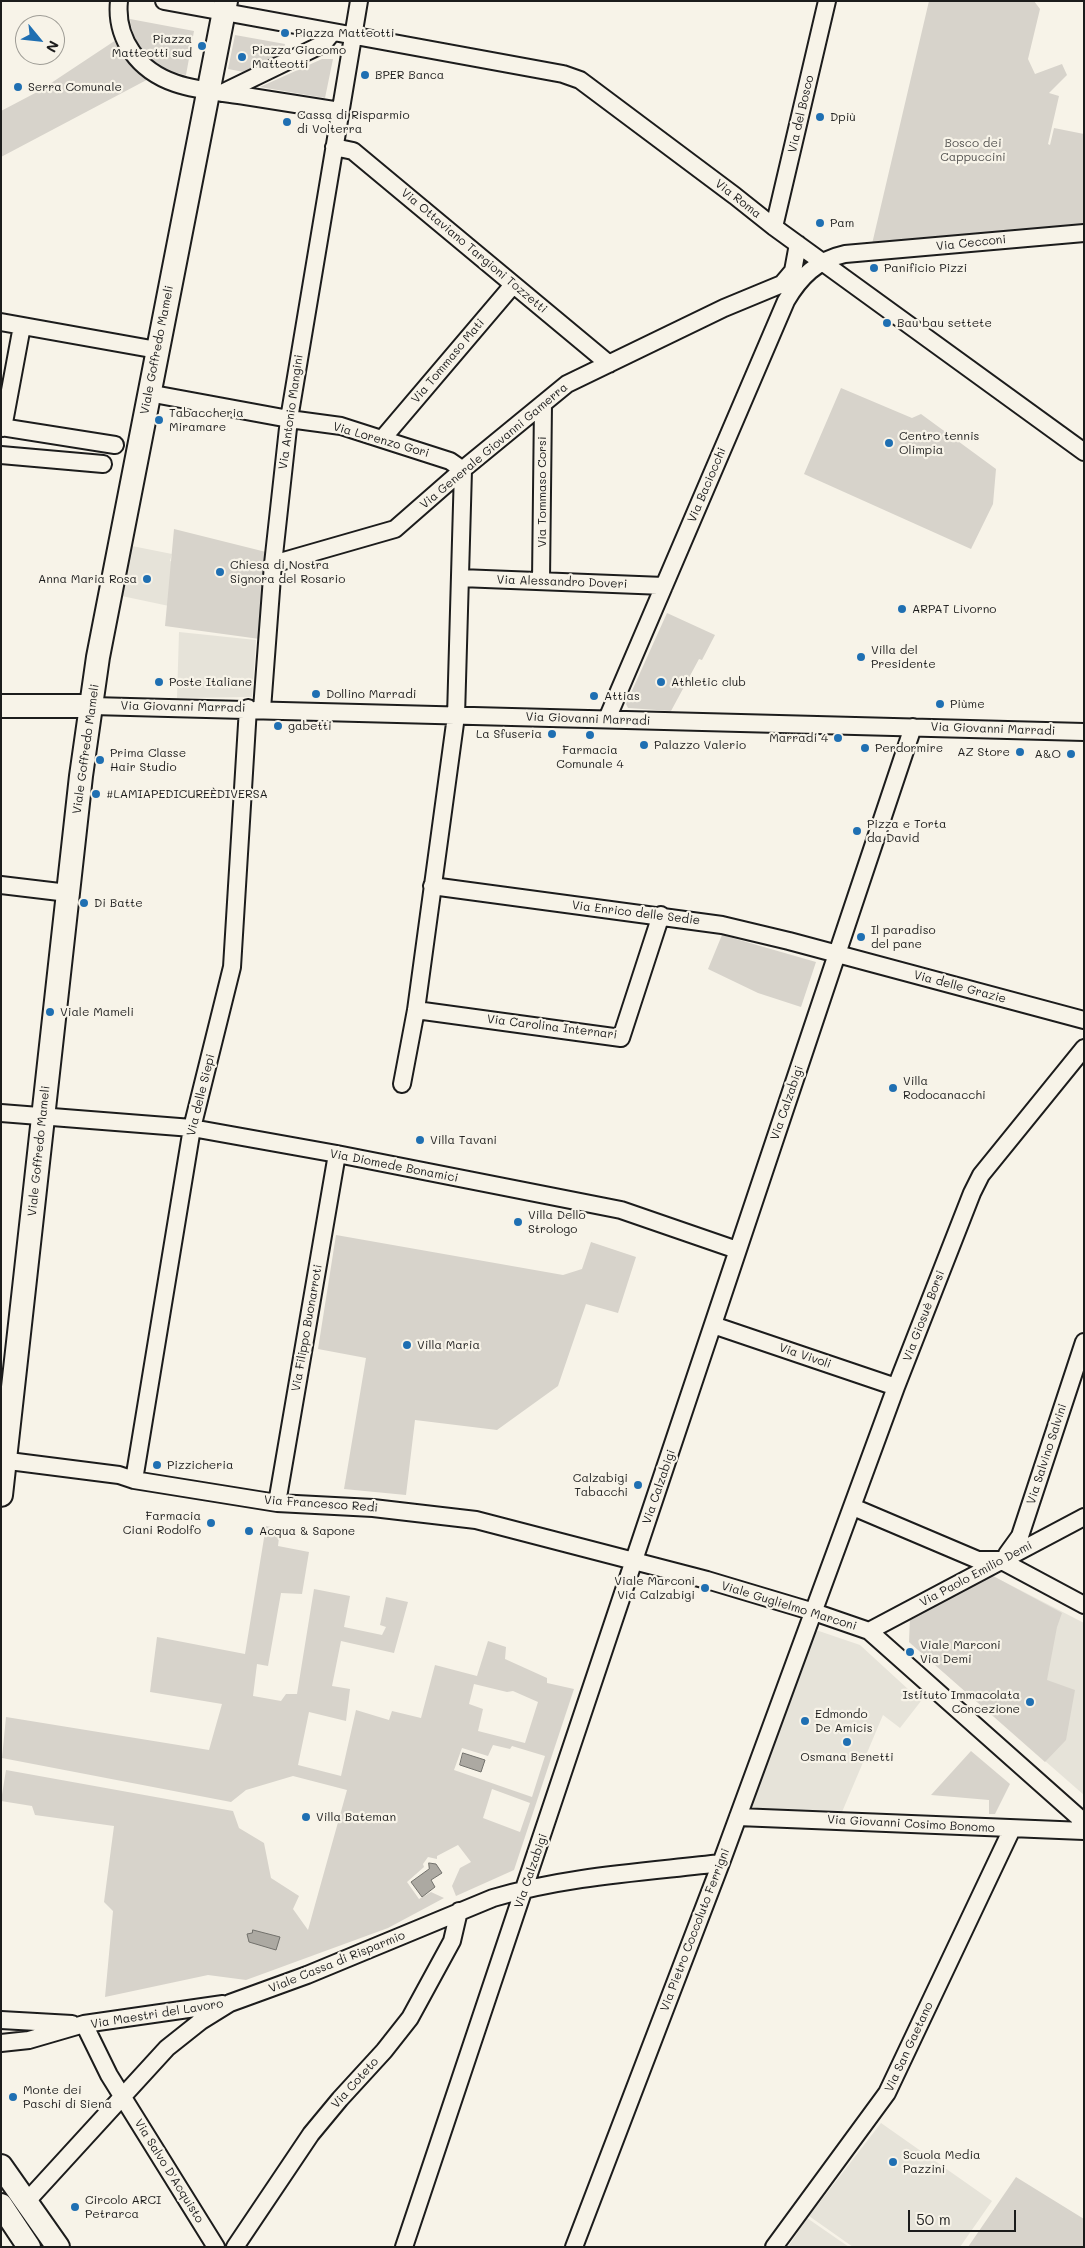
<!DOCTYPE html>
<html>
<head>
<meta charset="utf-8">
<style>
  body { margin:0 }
  #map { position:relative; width:1085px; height:2248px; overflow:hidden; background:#f7f3e8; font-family:Mali,sans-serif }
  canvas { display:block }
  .frame { position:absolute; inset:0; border:2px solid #1c1c1c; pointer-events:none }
  .north { position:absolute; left:15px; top:15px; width:50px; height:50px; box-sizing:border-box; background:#f7f3e8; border:1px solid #9f9d96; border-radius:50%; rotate:118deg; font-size:14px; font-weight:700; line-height:20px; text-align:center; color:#1c1c1c }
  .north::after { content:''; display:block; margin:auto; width:18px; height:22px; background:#1f6fb2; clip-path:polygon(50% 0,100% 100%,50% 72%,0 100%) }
  .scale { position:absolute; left:908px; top:2210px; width:108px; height:22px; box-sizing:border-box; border:2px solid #1c1c1c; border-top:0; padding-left:6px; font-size:15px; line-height:18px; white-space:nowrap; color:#1c1c1c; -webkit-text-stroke:4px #f7f3e8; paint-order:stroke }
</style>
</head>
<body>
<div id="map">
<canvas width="1085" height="2248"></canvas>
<div class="frame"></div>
<div class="north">N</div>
<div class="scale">50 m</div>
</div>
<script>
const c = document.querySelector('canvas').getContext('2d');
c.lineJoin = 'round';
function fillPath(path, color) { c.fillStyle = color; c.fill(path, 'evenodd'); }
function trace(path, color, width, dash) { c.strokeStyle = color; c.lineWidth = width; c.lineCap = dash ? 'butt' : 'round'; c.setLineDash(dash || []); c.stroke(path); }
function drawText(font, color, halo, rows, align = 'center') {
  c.font = font + ' Mali,sans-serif'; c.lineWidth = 4.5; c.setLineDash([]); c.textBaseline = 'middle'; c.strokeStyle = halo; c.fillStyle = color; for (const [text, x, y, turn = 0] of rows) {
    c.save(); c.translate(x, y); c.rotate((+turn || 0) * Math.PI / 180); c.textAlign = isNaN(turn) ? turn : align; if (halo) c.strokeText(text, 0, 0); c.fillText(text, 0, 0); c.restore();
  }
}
fillPath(new Path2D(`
  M127 545 172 554 170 561 178 563 169 606 117 595Z
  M179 632 256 640 252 697 177 698Z
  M993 1576 1084 1623V1795L909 1642Z
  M813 1629 860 1645 921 1701 900 1728 883 1715 842 1812 746 1809Z
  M881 2123 992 2201 960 2247H853L809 2216Z
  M807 2218 849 2247H788Z`), '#e6e3d9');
fillPath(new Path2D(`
  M929 1H1034L1040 9 1028 59 1035 74 1062 64 1067 75 1049 93 1059 96 1048 144 1050 145 1054 128 1084 134V228L872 244Z
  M130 19 194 31 186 75C158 70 133 49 130 19Z
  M235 35 285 44 282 56 244 72 228 69Z
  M122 36 156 75 1 157V111L39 91Z
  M322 59H333L325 98 260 87Z
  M841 388 912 418 921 414 996 469 993 504 971 549 804 474Z
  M174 529 274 554 267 640 165 626Z
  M667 613 715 635 702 660 699 659 671 711 628 708 626 704Z
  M722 935 816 962 801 1007 758 993 708 969Z
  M336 1235 563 1275 582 1269 591 1242 636 1257 618 1313 586 1304 558 1386 497 1430 415 1420 406 1495 344 1489 366 1358 318 1349Z
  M266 1526 280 1529 278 1546 309 1552 302 1594 281 1593 268 1666 257 1664 253 1696 281 1701 286 1694H297L314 1589 350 1596 344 1627 382 1635 386 1627 380 1625 386 1597 408 1602 394 1653 341 1641 332 1686 350 1689 346 1721 309 1712 298 1765 341 1776 356 1710 389 1720 392 1711 421 1718 435 1665 477 1676 488 1641 506 1647 505 1659 547 1678V1683L574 1689 514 1870 456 1896 452 1886 460 1868 471 1862 458 1845 437 1856V1859L428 1857 423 1864 424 1867 407 1882 419 1899 431 1892 444 1898 388 1928 246 1980 208 1975 105 1997 113 1911 104 1902 114 1826 35 1815 32 1806 1 1801 6 1770 233 1811 239 1828 264 1843 271 1878 299 1896 293 1909 308 1930 347 1790 293 1776 246 1790 231 1802 2 1758 6 1717 209 1750 222 1704 150 1692 157 1637 245 1654ZM474 1684 507 1692 513 1691 538 1702 525 1743 478 1731 483 1709 469 1704ZM493 1745 510 1749 512 1746 545 1756 532 1797 454 1770 462 1748 488 1756ZM492 1789 530 1803 520 1832 483 1818Z
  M993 1576 1062 1613 1057 1627 1047 1680 1075 1690 1066 1740 1045 1762 909 1642 910 1617Z
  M971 1751 1010 1784 995 1814H989V1800L931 1795Z
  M1016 2177 1084 2219V2247H968Z`), '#d7d3cb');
const water = new Path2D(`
  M463 1753 485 1760 481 1772 460 1765Z
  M429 1863 436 1864 442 1873 431 1880 435 1887 422 1897 411 1882 429 1869Z
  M253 1930 280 1937 276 1950 249 1942 247 1934 252 1933Z`);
fillPath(water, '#aca9a2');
trace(water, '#72716c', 1);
const street = new Path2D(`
  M119 1C117 20 121 36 132 52 158 89 204 90 245 96 277 101 308 106 340 111
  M164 1 563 74 580 80 735 196 774 227 1084 452
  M222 93 323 44 332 33
  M334 147 353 151 609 364
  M774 227 827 1
  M1 322 157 350
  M148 393 289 419 341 426 450 461 463 470
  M1 427 115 445
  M3 428 22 326
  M383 438 513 285
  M1 455 103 464
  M273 564 395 529 467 466 567 384 724 308 782 284 793 271 798 244
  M460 578 664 586
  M541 580 543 404
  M92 706 1084 732
  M262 709 273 564 289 419 359 1
  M607 719 786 301C800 277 817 260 845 254L1084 233
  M1 885 68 893
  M432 886 722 925 789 941 1084 1020
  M416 1010 621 1038 661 915
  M402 1084 416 1010 456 716 463 470
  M1 1113 192 1128 337 1154 621 1210 737 1250
  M713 1325 896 1387
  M1 1460 119 1475 134 1480 277 1503 373 1508 476 1520 707 1580 814 1612 869 1631 1084 1822
  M134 1480 192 1128 232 967 248 708
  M277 1503 337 1154
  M853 1507 978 1560H1000L1084 1605
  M1007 1554 1020 1536 1084 1342
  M869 1631 1084 1517
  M738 1817 1084 1831
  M1 2020 72 2024
  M84 2024 109 2075 216 2247
  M1 2043 29 2040 84 2024 223 2004
  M27 2201 167 2048 201 2021 230 2003 307 1975 493 1898C567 1876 645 1872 721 1863
  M235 2247 311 2134 340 2099 384 2051 410 2018 452 1941 459 1911
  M404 2247 913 727
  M574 2247 721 1863 896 1387 972 1193 981 1175 1084 1048
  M774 2247 887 2093 1012 1829`);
const secondary = new Path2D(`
  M1 706H92
  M1 1495 81 776 98 657 226 1
  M1 2166 58 2247
  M1 2205 29 2247`);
trace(street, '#1c1c1c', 20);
trace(secondary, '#1c1c1c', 26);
trace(street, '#f7f3e8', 16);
trace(secondary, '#f7f3e8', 22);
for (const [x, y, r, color] of [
  [285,33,5,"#1f6fb2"],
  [202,46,5,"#1f6fb2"],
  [242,57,5,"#1f6fb2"],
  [365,75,5,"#1f6fb2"],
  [18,87,5,"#1f6fb2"],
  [820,117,5,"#1f6fb2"],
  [287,122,5,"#1f6fb2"],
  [820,223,5,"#1f6fb2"],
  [874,268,5,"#1f6fb2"],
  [887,323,5,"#1f6fb2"],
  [159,420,5,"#1f6fb2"],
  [889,443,5,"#1f6fb2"],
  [220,572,5,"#1f6fb2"],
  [147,579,5,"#1f6fb2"],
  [902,609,5,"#1f6fb2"],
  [861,657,5,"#1f6fb2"],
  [159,682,5,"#1f6fb2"],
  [661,682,5,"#1f6fb2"],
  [316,694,5,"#1f6fb2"],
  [594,696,5,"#1f6fb2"],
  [940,704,5,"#1f6fb2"],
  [278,726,5,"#1f6fb2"],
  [552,734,5,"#1f6fb2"],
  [590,735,5,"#1f6fb2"],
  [838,738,5,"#1f6fb2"],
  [644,745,5,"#1f6fb2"],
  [865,748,5,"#1f6fb2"],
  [1020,752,5,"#1f6fb2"],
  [1071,754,5,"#1f6fb2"],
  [100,760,5,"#1f6fb2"],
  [96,794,5,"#1f6fb2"],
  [857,831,5,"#1f6fb2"],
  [84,903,5,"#1f6fb2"],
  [861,937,5,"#1f6fb2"],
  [50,1012,5,"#1f6fb2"],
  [893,1088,5,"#1f6fb2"],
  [420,1140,5,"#1f6fb2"],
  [518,1222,5,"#1f6fb2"],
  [407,1345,5,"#1f6fb2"],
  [157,1465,5,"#1f6fb2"],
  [638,1485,5,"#1f6fb2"],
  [211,1523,5,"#1f6fb2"],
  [249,1531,5,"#1f6fb2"],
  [705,1588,5,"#1f6fb2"],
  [910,1652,5,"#1f6fb2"],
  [1030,1702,5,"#1f6fb2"],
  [805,1721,5,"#1f6fb2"],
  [847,1742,5,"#1f6fb2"],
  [306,1817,5,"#1f6fb2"],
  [13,2097,5,"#1f6fb2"],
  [893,2162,5,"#1f6fb2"],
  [75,2207,5,"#1f6fb2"]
]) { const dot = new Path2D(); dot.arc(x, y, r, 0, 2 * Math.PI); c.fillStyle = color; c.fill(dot); trace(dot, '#f7f3e8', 2); }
drawText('12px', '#1c1c1c', '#f7f3e8', [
  ["Piazza Matteotti",295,33],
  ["Piazza",192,39,"right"],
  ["Matteotti sud",192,53,"right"],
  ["Piazza Giacomo",252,50],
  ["Matteotti",252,64],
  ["BPER Banca",375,75],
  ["Serra Comunale",28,87],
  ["Cassa di Risparmio",297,115],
  ["di Volterra",297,129],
  ["Dpiù",830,117],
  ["Pam",830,223],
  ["Panificio Pizzi",884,268],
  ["Bau bau settete",897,323],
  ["Tabaccheria",169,413],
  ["Miramare",169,427],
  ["Centro tennis",899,436],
  ["Olimpia",899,450],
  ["Chiesa di Nostra",230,565],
  ["Signora del Rosario",230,579],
  ["Anna Maria Rosa",137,579,"right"],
  ["ARPAT Livorno",912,609],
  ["Villa del",871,650],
  ["Presidente",871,664],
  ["Poste Italiane",169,682],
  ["Athletic club",671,682],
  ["Dollino Marradi",326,694],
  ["Attias",604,696],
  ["Piùme",950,704],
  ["gabetti",288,726],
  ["La Sfuseria",542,734,"right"],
  ["Marradi 4",828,738,"right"],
  ["Palazzo Valerio",654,745],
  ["Perdormire",875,748],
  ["Farmacia",590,750,"center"],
  ["Comunale 4",590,764,"center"],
  ["AZ Store",1010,752,"right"],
  ["Prima Classe",110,753],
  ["Hair Studio",110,767],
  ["A&O",1061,754,"right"],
  ["#LAMIAPEDICUREÈDIVERSA",106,794],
  ["Pizza e Torta",867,824],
  ["da David",867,838],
  ["Di Batte",94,903],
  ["Il paradiso",871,930],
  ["del pane",871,944],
  ["Viale Mameli",60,1012],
  ["Villa",903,1081],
  ["Rodocanacchi",903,1095],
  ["Villa Tavani",430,1140],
  ["Villa Dello",528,1215],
  ["Strologo",528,1229],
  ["Villa Maria",417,1345],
  ["Pizzicheria",167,1465],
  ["Calzabigi",628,1478,"right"],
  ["Tabacchi",628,1492,"right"],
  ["Farmacia",201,1516,"right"],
  ["Ciani Rodolfo",201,1530,"right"],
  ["Acqua & Sapone",259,1531],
  ["Viale Marconi",695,1581,"right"],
  ["Via Calzabigi",695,1595,"right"],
  ["Viale Marconi",920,1645],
  ["Via Demi",920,1659],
  ["Istituto Immacolata",1020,1695,"right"],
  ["Concezione",1020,1709,"right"],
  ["Edmondo",815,1714],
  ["De Amicis",815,1728],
  ["Osmana Benetti",847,1757,"center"],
  ["Villa Bateman",316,1817],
  ["Monte dei",23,2090],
  ["Paschi di Siena",23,2104],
  ["Scuola Media",903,2155],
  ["Pazzini",903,2169],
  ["Circolo ARCI",85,2200],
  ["Petrarca",85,2214]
], 'left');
drawText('12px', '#1c1c1c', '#f7f3e8', [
  ["Via del Bosco",801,114,-77],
  ["Via Roma",738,199,38],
  ["Via Cecconi",971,243,-6],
  ["Via Ottaviano Targioni Tozzetti",474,251,40],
  ["Viale Goffredo Mameli",157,350,-79],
  ["Via Tommaso Mati",448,361,-50],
  ["Via Antonio Mangini",291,412,-82],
  ["Via Lorenzo Gori",381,440,16],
  ["Via Generale Giovanni Gamerra",494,446,-40],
  ["Via Baciocchi",707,485,-67],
  ["Via Tommaso Corsi",542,492,-90],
  ["Via Alessandro Doveri",562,582,2],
  ["Via Giovanni Marradi",183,707,1],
  ["Via Giovanni Marradi",588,719,2],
  ["Via Giovanni Marradi",993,729,2],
  ["Viale Goffredo Mameli",86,749,-82],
  ["Via Enrico delle Sedie",636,913,7],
  ["Via delle Grazie",960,987,15],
  ["Via Carolina Internari",552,1027,7],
  ["Via delle Siepi",201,1095,-76],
  ["Via Calzabigi",787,1103,-71],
  ["Viale Goffredo Mameli",39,1151,-84],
  ["Via Diomede Bonamici",394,1166,11],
  ["Via Giosuè Borsi",924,1316,-69],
  ["Via Filippo Buonarroti",307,1328,-80],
  ["Via Vivoli",805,1356,19],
  ["Via Salvino Salvini",1047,1454,-72],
  ["Via Calzabigi",659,1487,-71],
  ["Via Francesco Redi",321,1504,4],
  ["Via Paolo Emilio Demi",976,1574,-28],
  ["Viale Guglielmo Marconi",789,1606,17],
  ["Via Giovanni Cosimo Bonomo",911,1824,3],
  ["Via Calzabigi",531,1871,-71],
  ["Via Pietro Coccoluto Ferrigni",695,1930,-69],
  ["Viale Cassa di Risparmio",337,1962,-22],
  ["Via Maestri del Lavoro",157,2014,-9],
  ["Via San Gaetano",909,2047,-65],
  ["Via Coteto",355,2083,-48],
  ["Via Salvo D'Acquisto",169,2171,58]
]);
drawText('12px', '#545351', '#f7f3e8', [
  ["Bosco dei",973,143],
  ["Cappuccini",973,157]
]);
</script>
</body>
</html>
